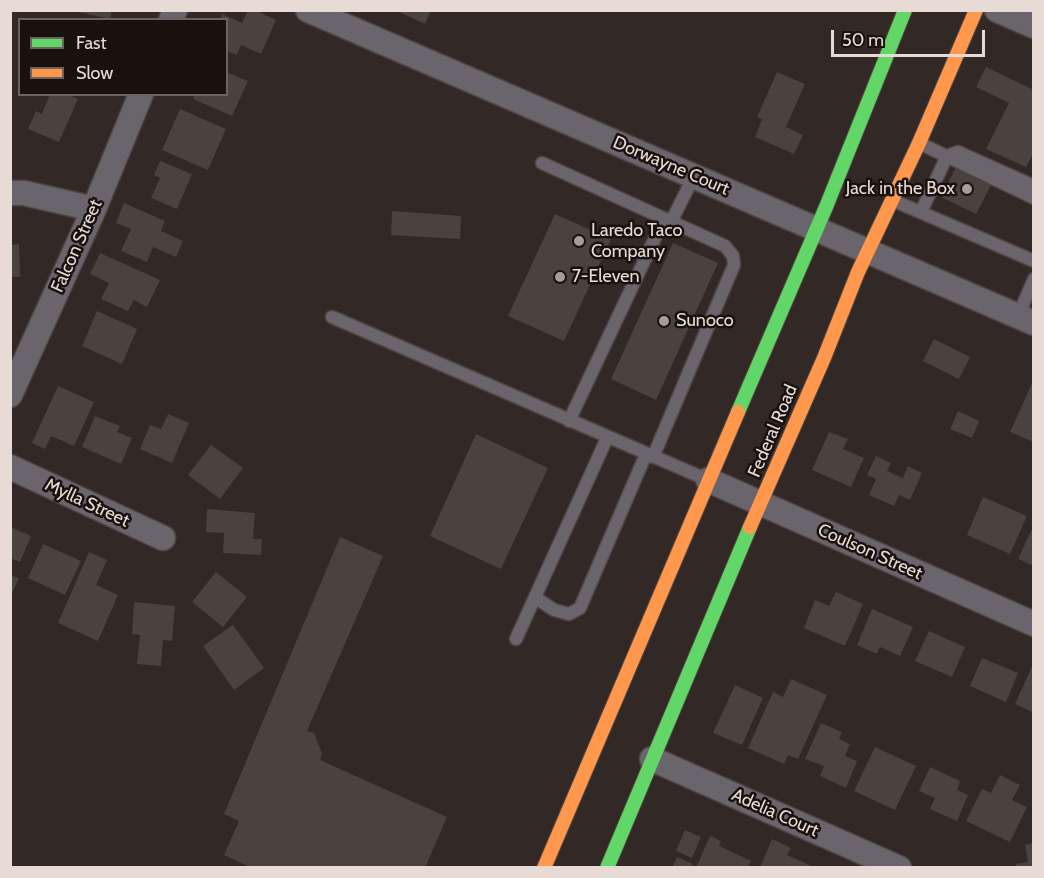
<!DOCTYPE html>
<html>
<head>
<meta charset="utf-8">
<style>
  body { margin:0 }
  #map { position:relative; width:1044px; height:878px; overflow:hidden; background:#322825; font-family:Cabin,sans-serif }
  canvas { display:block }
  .frame { position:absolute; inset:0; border:12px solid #e8dbd6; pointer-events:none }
  .legend { position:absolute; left:18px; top:18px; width:210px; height:78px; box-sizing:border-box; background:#19110e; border:2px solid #6c625e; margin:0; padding:8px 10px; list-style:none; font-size:18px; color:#e8dbd6 }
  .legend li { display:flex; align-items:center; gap:12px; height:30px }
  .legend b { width:30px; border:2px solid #6c625e }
  .scale { position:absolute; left:831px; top:30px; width:154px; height:27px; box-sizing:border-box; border:3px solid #e8dbd6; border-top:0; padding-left:8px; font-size:18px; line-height:21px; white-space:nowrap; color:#e8dbd6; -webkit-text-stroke:4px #19110e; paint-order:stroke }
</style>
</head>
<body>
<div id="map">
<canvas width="1044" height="878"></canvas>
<div class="frame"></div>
<ul class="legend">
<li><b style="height:8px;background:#63d668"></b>Fast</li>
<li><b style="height:8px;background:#ff974d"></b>Slow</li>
</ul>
<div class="scale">50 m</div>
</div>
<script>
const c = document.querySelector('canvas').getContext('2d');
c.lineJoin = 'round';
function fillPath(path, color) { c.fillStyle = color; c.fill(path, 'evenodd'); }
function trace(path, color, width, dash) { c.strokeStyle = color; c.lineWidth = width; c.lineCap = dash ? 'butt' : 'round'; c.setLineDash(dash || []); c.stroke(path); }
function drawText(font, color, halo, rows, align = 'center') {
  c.font = font + ' Cabin,sans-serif'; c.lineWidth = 5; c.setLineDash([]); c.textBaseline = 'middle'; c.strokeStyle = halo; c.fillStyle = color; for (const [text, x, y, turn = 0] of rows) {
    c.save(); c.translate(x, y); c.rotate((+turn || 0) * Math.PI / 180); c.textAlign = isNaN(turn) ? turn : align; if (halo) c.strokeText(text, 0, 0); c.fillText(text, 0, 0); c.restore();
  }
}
fillPath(new Path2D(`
  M69 10H112L110 19Z
  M248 10H255L276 20 261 54 241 45 237 55 226 51V20H220L222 14 242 23Z
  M395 10H431L425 24Z
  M986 67 1034 90V152L1026 167 986 149 1009 103 976 87Z
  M226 72 248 81 232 116 193 99 195 94H226Z
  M777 72 805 84 786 127 803 135 794 154 755 137 762 119 757 117Z
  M50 94H67L78 99 59 142 28 129 36 111 42 114Z
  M180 109 226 129 208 170 162 150Z
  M160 161 192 174 177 209 151 198 160 178 154 175Z
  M957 165 992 183 976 214 941 197Z
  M124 203 165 221 161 231 183 241 176 257 153 247 147 262 121 251 131 229 116 223Z
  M392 211 461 216 460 239 391 235Z
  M555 214 611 239 564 341 508 316Z
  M673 243 718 263 656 400 611 379Z
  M19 244 20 277H10V245Z
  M100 253 160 280 147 307 134 300 128 311 101 299 109 283 90 274Z
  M97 311 137 329 122 364 82 346Z
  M934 339 970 357 959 379 923 361Z
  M1034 379V442L1010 432Z
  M58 386 94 402 74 446 51 436 45 449 32 443Z
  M958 411 979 421 972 438 950 429Z
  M168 414 189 423 172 463 140 449 150 425 161 429Z
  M95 416 120 426 117 432 132 438 121 464 82 447Z
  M829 432 848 439 843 449 864 458 851 487 812 470Z
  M476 434 548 468 501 569 430 536Z
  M211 445 243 468 220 499 188 475Z
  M876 456 891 463 887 471 903 478 908 466 922 473 910 500 899 495 894 506 869 495 876 479 867 475Z
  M983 497 1027 516 1010 554 967 535Z
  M207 509 255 513 253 539H262L261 555 223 553 224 533 206 532Z
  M10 527 31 536 20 562 10 558Z
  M1031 531 1034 532V566L1018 559Z
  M340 537 383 556 307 731 314 733 322 753 320 760 447 817 425 868H252L224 855 239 821 224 814Z
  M43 544 81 561 65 595 28 578Z
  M89 552 107 560 96 585 118 595 98 641 58 623Z
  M216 572 247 597 223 627 192 602Z
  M10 575 19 578 10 598Z
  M836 592 863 604 845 646 804 628 815 600 829 606Z
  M134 602 175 606 172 641 163 640 161 666 137 664 140 635 132 634Z
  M872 609 913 627 900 656 880 647 877 654 857 645Z
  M233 625 264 668 234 690 203 646Z
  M929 631 965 647 952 677 915 661Z
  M982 658 1018 673 1006 702 970 686Z
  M1034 662V713L1015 704Z
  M791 679 827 695 798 759 788 755 784 764 748 748 773 692 783 697Z
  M735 685 763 698 742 745 713 733Z
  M821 723 842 732 839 739 850 744 845 756 857 761 846 788 820 776 824 766 805 759Z
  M875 747 916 766 895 810 854 791Z
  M930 767 960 781 957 790 968 795 957 821 930 809 935 798 919 791Z
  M1000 775 1020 785 1012 800 1027 807 1010 842 966 821 982 789 991 793Z
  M685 830 701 837 692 858 676 851Z
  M710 836 721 841 719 846 751 861 747 868H696Z
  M772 839 791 848 787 855 816 868H760Z
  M1034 843V868H1016V864L1028 862 1025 845Z
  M677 857 693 864 691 868H672Z`), '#4a423f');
const lane = new Path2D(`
  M919 143 1034 198
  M542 163 725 246 733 256 734 265 653 457
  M892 200 1034 261
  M921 212 947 156 958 152 1034 186
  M671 222 694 176
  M1018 316 1034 279
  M332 317 708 480
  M569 421 664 219
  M536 598 554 610 569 614 580 608 646 454
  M516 639 607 438`);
const street = new Path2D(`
  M308 10 1034 323
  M997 10 1034 26
  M171 20 175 10
  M10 193H24L94 209
  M10 395 94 209 141 94
  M10 467 163 538
  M708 480 1034 624
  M652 759 899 868`);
const fast = new Path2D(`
  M738 412 826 207 905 10
  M607 868 750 527`);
const slow = new Path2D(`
  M750 527 824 358 858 272 919 143 976 10
  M544 868 738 412`);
trace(lane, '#4e4542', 15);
trace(street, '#4e4542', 27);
trace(fast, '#4e4542', 16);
trace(slow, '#4e4542', 16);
trace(lane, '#6a646c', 12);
trace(street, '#6a646c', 24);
trace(fast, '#63d668', 14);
trace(slow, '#ff974d', 14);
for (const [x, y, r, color] of [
  [967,189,6,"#a89c98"],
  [579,241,6,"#a89c98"],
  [560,277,6,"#a89c98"],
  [664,321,6,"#a89c98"]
]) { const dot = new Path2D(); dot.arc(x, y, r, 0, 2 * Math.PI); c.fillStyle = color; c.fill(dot); trace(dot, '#19110e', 2); }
drawText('18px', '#e8dbd6', '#19110e', [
  ["Dorwayne Court",671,166,23],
  ["Falcon Street",77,246,-66],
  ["Federal Road",773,431,-67],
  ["Mylla Street",87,503,25],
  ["Coulson Street",870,552,24],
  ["Adelia Court",775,813,24]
]);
drawText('18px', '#e8dbd6', '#19110e', [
  ["Jack in the Box",955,189,"right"],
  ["Laredo Taco",591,231],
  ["Company",591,252],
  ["7-Eleven",572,277],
  ["Sunoco",676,321]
], 'left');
</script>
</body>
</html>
